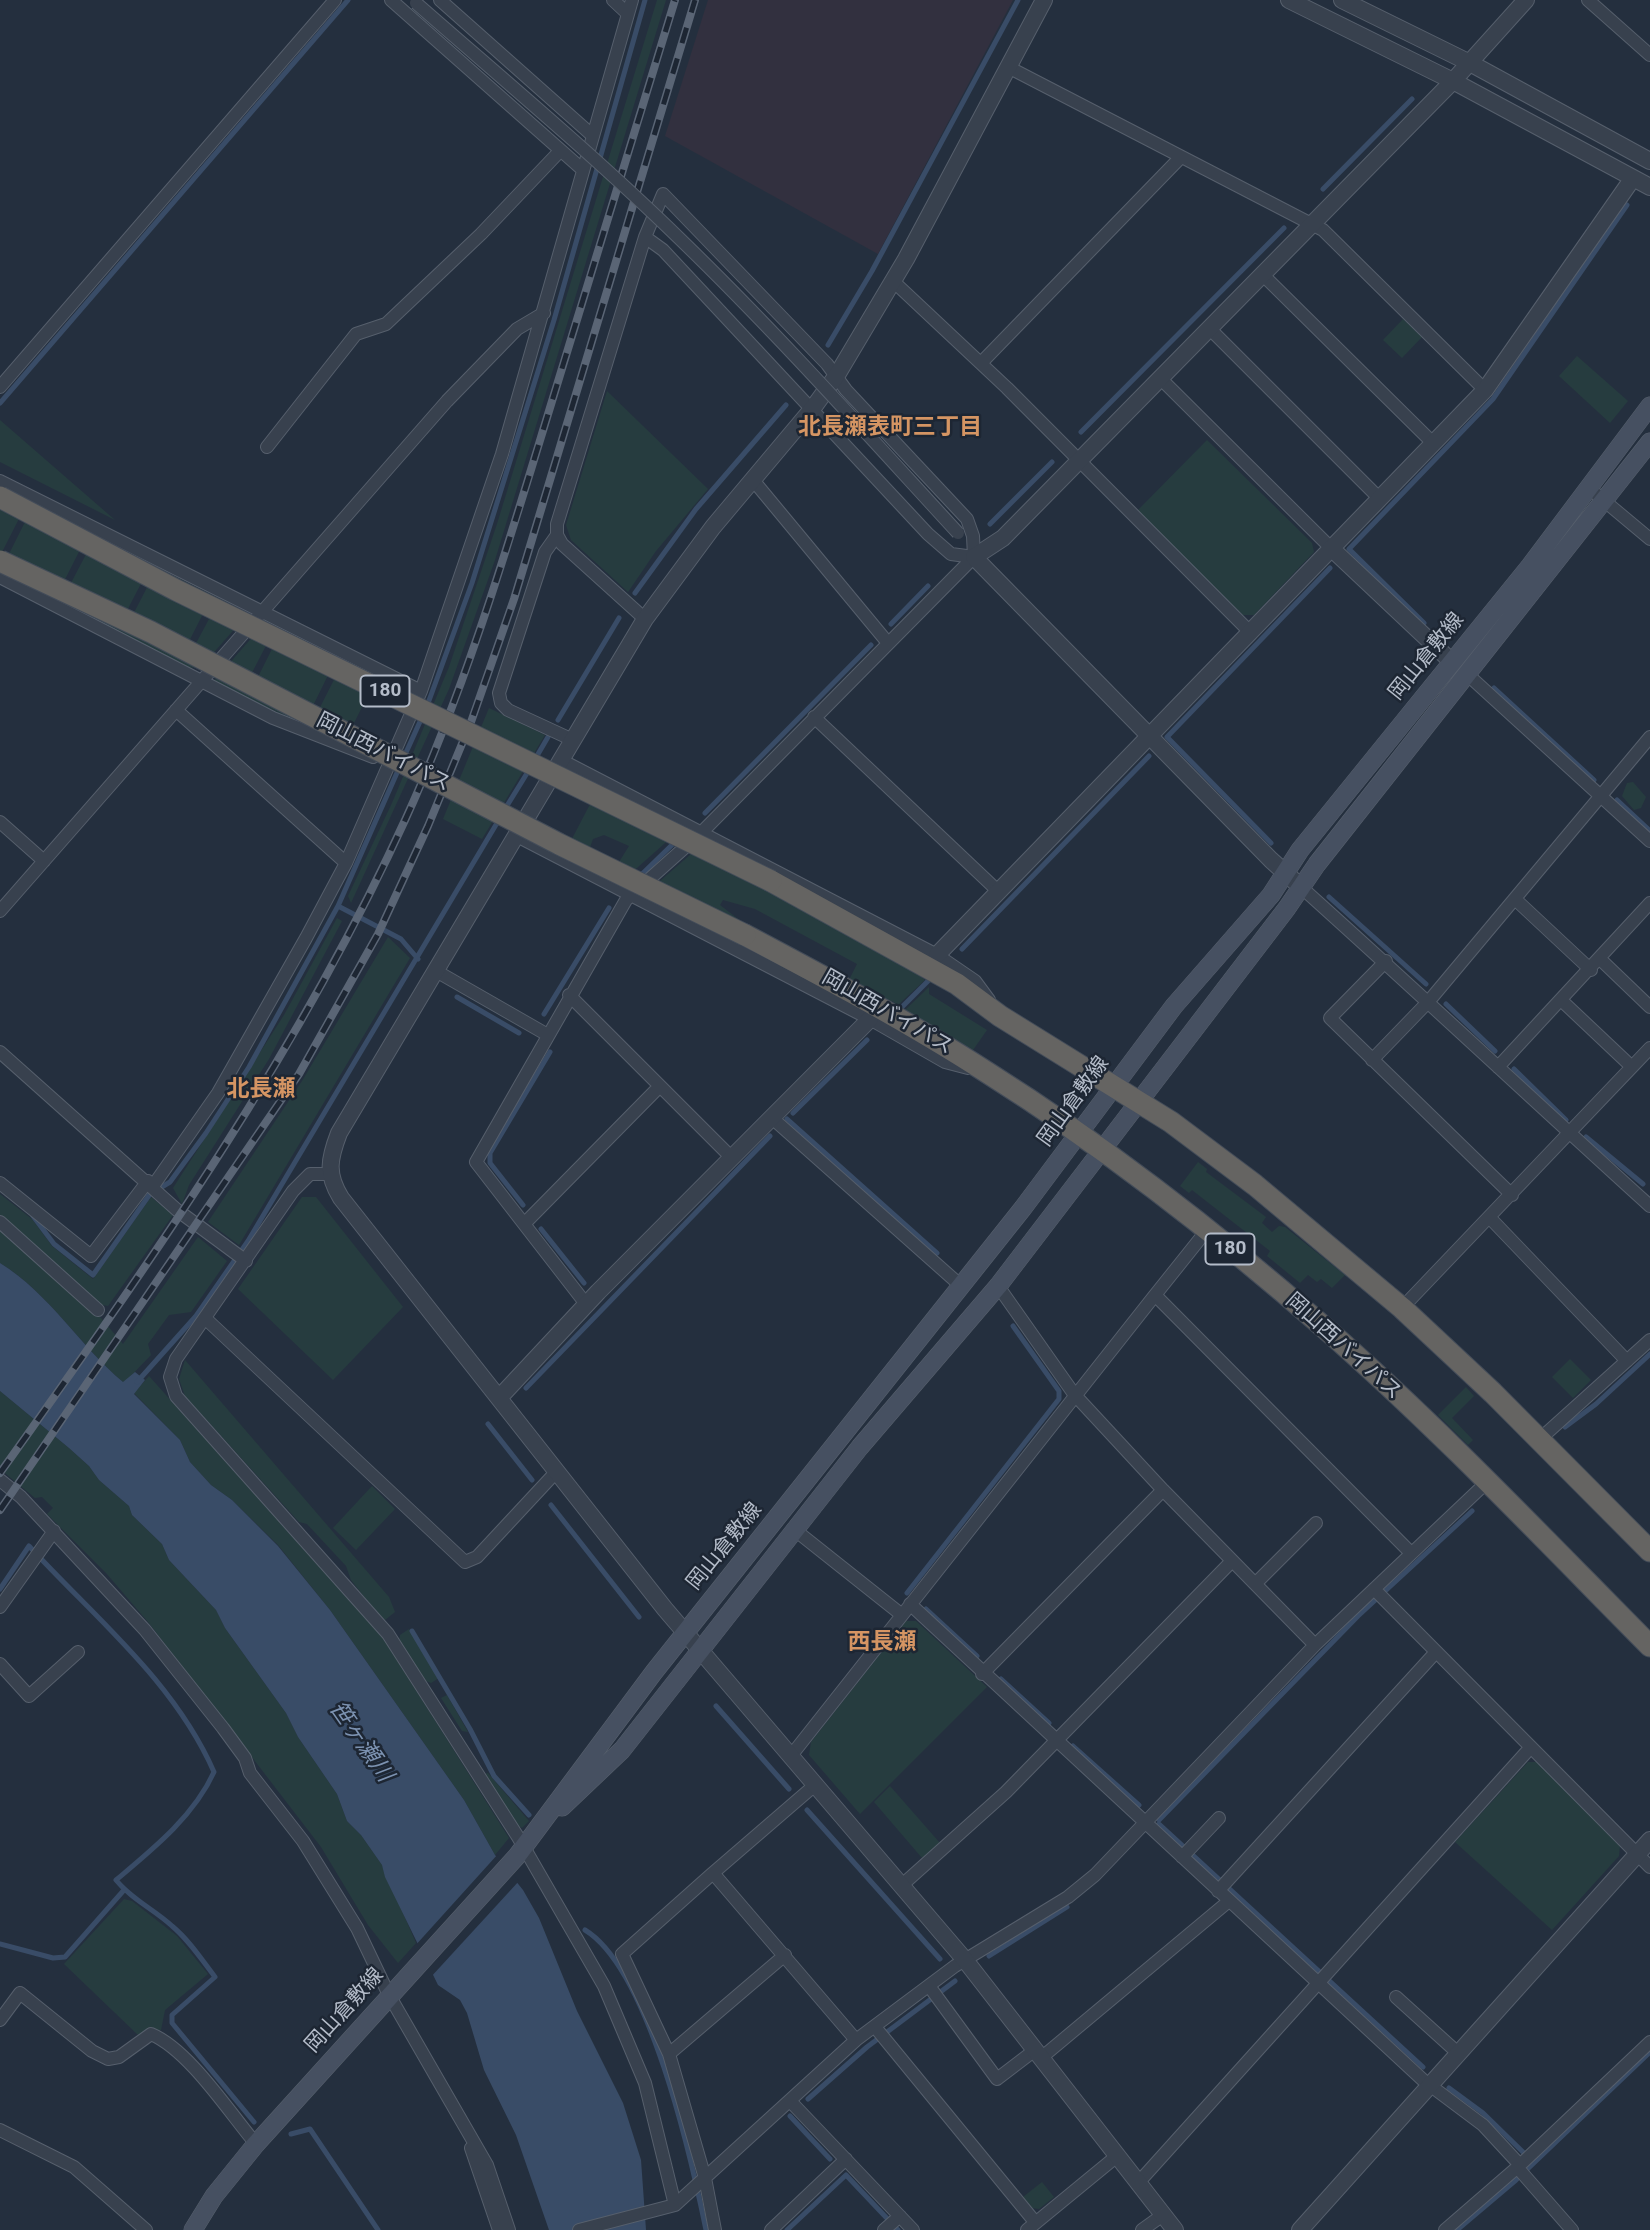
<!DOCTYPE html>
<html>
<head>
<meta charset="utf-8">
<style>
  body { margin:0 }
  canvas { display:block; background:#242f3e }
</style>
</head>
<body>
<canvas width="1650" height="2230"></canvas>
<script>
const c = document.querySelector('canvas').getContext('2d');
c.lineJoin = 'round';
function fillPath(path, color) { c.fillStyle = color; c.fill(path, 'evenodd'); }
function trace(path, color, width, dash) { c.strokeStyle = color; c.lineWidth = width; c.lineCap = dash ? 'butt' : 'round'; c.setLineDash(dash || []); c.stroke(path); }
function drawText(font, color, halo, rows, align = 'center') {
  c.font = font + ' Roboto,"Noto Sans JP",sans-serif'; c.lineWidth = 5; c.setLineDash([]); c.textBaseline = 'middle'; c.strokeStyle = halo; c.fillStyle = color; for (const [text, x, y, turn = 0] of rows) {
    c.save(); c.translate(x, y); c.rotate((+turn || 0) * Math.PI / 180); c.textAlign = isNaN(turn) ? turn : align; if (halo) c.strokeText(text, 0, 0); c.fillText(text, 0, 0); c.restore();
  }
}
fillPath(new Path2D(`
  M708 0H1013L878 254 665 136Z`), '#32303f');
fillPath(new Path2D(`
  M657 0H666L495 560 449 689 351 903 348 896 392 803 449 667 497 524Z
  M1403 319 1422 337 1402 358 1383 340Z
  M1577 356 1628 401 1610 423 1559 376Z
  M607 391 708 489 656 551 628 592 571 540 566 525Z
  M0 420 115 520 0 462Z
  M1207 440 1312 543 1314 552 1254 615H1243L1137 511Z
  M0 489 236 607 239 611 238 625 201 667 187 668 0 572 32 508 26 505 0 556ZM86 538 93 541 61 602 55 599ZM148 570 154 574 124 632 118 628ZM209 602 216 606 186 662 180 659Z
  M270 624 377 677 344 743 213 682 262 626ZM272 634 278 637 250 693 243 690ZM334 663 341 666 310 727 304 724Z
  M489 708 545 735 482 839 443 819Z
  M1633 782 1646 797 1641 808 1634 810 1622 796 1627 783Z
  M598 789 682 828 620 883 609 878 629 846 604 835 593 839 584 864 564 854Z
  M706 841 765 890 909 967 925 980 898 1005 892 1001 889 1004 849 980 857 964 755 909 723 900 720 905 746 925 645 894Z
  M337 918 342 921 269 1059 189 1185 182 1204 173 1188 284 1015Z
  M388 937 410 958 239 1245 208 1222 302 1081Z
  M929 987V994L987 1030 973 1050 905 1010Z
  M1198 1162 1207 1169 1206 1172 1266 1217 1262 1223 1272 1232 1279 1226 1285 1227 1345 1275 1332 1288 1321 1279 1317 1282 1308 1275 1300 1283 1267 1256 1270 1251 1192 1190 1189 1193 1180 1186Z
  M0 1194 32 1219 52 1246 93 1279 151 1197 173 1215 108 1306 97 1304 0 1218Z
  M302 1197H316L403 1307 333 1380 238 1289Z
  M0 1227 101 1318 123 1344 198 1237 227 1261 191 1312 169 1315 148 1344 151 1355 124 1383C79 1345 50 1294 0 1263Z
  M1570 1359 1591 1380 1573 1398 1552 1377Z
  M185 1360 389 1597 395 1612 385 1620 379 1616 351 1580 346 1566 307 1524 299 1522 185 1396 179 1379Z
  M149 1376 383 1638 509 1838 495 1855 464 1800 330 1610 278 1545 232 1500 211 1485 190 1462 180 1440 134 1393Z
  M1466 1387 1474 1396 1452 1418 1473 1440 1468 1445 1438 1415Z
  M0 1391 69 1448 89 1466 99 1480 129 1506 132 1515 162 1544 169 1560 216 1610 225 1628 286 1713 298 1737 337 1794 347 1821 361 1835 382 1865 416 1943 398 1963 368 1925 321 1847 148 1622 106 1573 47 1514 53 1508 42 1497 35 1498 0 1469Z
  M372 1486 395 1509 356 1550 333 1528Z
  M906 1621H916L987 1687 860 1814 809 1755 811 1742Z
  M409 1629 439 1678 431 1683 426 1681 399 1642 400 1635Z
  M447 1695 468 1732 462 1731 441 1698Z
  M1528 1762H1537L1620 1845 1619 1856 1552 1930 1455 1842Z
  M488 1773 529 1821 522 1828 516 1824 485 1774Z
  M890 1786 940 1843 922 1858 874 1802Z
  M124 1899 132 1901 177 1936 208 1974 165 2010 161 2030 148 2029 138 2035 64 1964Z
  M1042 2182 1054 2197 1039 2209 1032 2208 1023 2197Z`), '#263c3f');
fillPath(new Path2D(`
  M0 1263C50 1294 79 1345 123 1382L135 1372 145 1380 134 1394 180 1440 190 1462 211 1485 232 1500 278 1546 330 1610 464 1800 495 1855 523 1890 539 1918 577 2011 623 2103 641 2160 646 2230H549L516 2135 484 2070 467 2013 460 2000 438 1985 385 1877 382 1865 361 1835 347 1821 337 1794 298 1737 286 1713 225 1628 216 1610 169 1560 162 1544 132 1515 129 1506 99 1480 89 1466 69 1448 0 1391Z`), '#394c67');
fillPath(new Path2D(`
  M498 1854 519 1881 430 1978 414 1947Z`), '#242f3e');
trace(new Path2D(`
  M1323 189 1412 99
  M828 345 872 271 1018 0
  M0 403 348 0
  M1081 432 1284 228
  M990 524 1052 462
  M635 593 696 509 786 405
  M1424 623 1349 549 1493 399 1627 205
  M891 624 928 586
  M1494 688 1594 780
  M427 706 472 583 554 320 645 0
  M558 720 619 618
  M404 757 423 715
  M534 761 548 737
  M1617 800 1650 831
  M505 809 529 770
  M705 813 871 645
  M1271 843 1167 737 1330 568
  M638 878 676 841
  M1329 897 1426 984
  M338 906 401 939 418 959
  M962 949 1149 756
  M457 997 519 1033
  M1446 1004 1495 1051
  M902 1007 928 981
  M544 1014 609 908
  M1514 1069 1566 1120
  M793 1113 867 1040
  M787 1119 937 1253
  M1586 1137 1643 1184
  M523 1205 490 1163V1153L550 1052
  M33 1216 54 1244 93 1275 150 1194 170 1182 206 1133 249 1067 338 906 400 766
  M541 1229 584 1283
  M137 1382 196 1316 248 1241 500 818
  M526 1388 770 1136
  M488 1424 532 1480
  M1565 1427 1596 1404 1650 1354
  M551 1505 639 1617
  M0 1589 29 1546C95 1618 174 1681 214 1772 194 1816 153 1849 116 1880 131 1899 155 1910 172 1926 189 1940 202 1960 215 1977L172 2015V2023L254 2122
  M907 1593 1059 1399V1391L1013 1326
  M926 1609 977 1656
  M412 1631 470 1729 494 1776 529 1815
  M1001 1679 1049 1723
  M716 1706 789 1789
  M1073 1746 1139 1805
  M807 1810 940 1959
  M1159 1820 1358 1616 1472 1511
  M1159 1824 1423 2067
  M585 1930C649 1969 691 2157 706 2230
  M0 1944 53 1958 65 1957 124 1890
  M989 1956 1067 1907
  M1449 2088 1483 2113 1528 2157
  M808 2099 867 2047 955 1981
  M790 2116 830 2159
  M291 2134 310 2129 378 2230
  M787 2230 846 2175 898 2230
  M1457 2230 1516 2180 1650 2052`), '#394c67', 5);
const minor = new Path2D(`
  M391 0 583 170
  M440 0 593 136
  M613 0 628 14
  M1588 0 1650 55
  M1008 67 1323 230 1485 390
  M645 237 663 250 928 534 951 554 974 557
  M1263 275 1433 443
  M893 281 1007 388 1249 631
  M1210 329 1379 498
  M981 363 1180 158
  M1161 379 1331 548
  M0 387 335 0
  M267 447 356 334 386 324 481 234 560 151
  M753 480 888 643
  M0 481 421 691
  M1589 488 1650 539
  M557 535 545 552 499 693 501 703 508 710 573 740
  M0 577 273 718 373 757
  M645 619 562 544 557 535V524L645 237 663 194 827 364 846 390 967 519 973 536 974 557
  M1468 675 1650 841
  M176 710 346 863
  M814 717 999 892
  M561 760 937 955 975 981 989 1000
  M0 822 44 861
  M517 836 870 1019 945 1062 968 1068
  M1301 887C1418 992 1533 1100 1650 1206
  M1515 899 1591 970
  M0 911 447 401 517 329 544 313
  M1600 959 1650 1007
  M1386 961 1330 1018 1512 1195
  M436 971 546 1034
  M569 995 731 1157
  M1561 1000 1632 1067
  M0 1052 177 1210 246 1261
  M1372 1060 1429 1001 1650 737
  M1498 1067 1650 903
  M771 1117 960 1285
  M329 1174H310L293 1191 176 1359 170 1377 176 1396 388 1634 518 1837 604 1986 645 2083 675 2205
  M0 1183 91 1256 148 1181
  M153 1186 218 1093 306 938 346 863 421 691 502 454 632 0
  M1490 1218 1627 1361
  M0 1222 98 1310
  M524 1224 476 1162 626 900 702 832 974 557
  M998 1286 1074 1394 1163 1490 1315 1645
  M1155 1295 1207 1230
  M586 1304 524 1224 660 1086
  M1402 1308 1650 1048
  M206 1319 465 1562 477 1557 557 1471
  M1540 1439 1650 1340
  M0 1480 21 1497 145 1630 223 1728 245 1758 250 1773 303 1841 357 1928 389 1995 487 2165 509 2230
  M795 1530 902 1615
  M1255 1584 1316 1523
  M1374 1589 1650 1867
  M910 1604 1423 2080 1483 2125 1520 2165
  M0 1607 54 1531
  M0 1664 29 1696 78 1652
  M982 1674 1163 1490
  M790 1757 1155 1295 1411 1553
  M815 1785 713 1873 856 2040
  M1182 1857 1219 1818
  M901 1886 1006 1792 1232 1561
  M1218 1891 1436 1652
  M929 1986 997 2079 1035 2050
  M1396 1997 1459 2054
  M0 2020 20 1993 92 2051 108 2059 119 2057 151 2034C189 2050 229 2112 256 2144
  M875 2027 1035 2222
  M669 2054 622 1954 713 1873
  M1041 2058 1229 1901
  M791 2102 913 2230
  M0 2130 74 2167 146 2230
  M471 2148 499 2230
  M1517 2167 1572 2230
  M1138 2183 1531 1747
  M579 2230 675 2205 856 2040 955 1966 1068 1897 1095 1875 1315 1645 1487 1482
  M715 2230 705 2178 669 2054 785 1955
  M771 2230 846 2159
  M884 2230 900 2216
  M1027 2230 1117 2156
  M1142 2230 1163 2215
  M1445 2230 1520 2165 1650 2042`);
const tertiary = new Path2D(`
  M1044 0 906 259 837 375 813 408 713 527 645 619 339 1133C329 1159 326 1174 341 1198L665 1609 965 1960 1175 2230
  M1289 0 1453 81 1650 187
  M1342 0 1470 63 1650 161
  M1331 548 1452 662
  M1301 887 1271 860 974 557 1003 538 1453 81 1526 0
  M937 955 1485 390 1633 178
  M499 1398 598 1292 870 1019
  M1300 2230 1650 1840`);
const secondary = new Path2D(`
  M562 1807 622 1750 860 1447 998 1286 1287 908 1317 864 1650 442
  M193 2230 214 2196 256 2144 517 1856 654 1672 1023 1208 1174 1006 1271 895 1300 850 1530 566 1650 406`);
const trunk = new Path2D(`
  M771 881 957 984 1000 1016 1171 1122 1255 1185 1402 1308 1493 1393 1650 1551
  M745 935C828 979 909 1022 988 1073 1107 1148 1220 1236 1326 1329 1439 1428 1544 1539 1650 1646`);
trace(minor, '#565f6c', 14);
trace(tertiary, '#565f6c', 18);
trace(secondary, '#565f6c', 19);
trace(trunk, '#434c59', 23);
trace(minor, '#38414e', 12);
trace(tertiary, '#38414e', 16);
trace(secondary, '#465061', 18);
trace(trunk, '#656462', 21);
const rail = new Path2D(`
  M0 1473C149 1264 299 1053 406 818 464 691 504 558 545 424 588 283 632 141 675 0
  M0 1510 299 1074 378 934 428 826 471 722 514 599 695 0`);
trace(rail, '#5a6575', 8);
trace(rail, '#1d2633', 5, [16]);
const minorBridge = new Path2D(`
  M416 3C505 81 596 157 681 240 777 333 867 434 958 533`);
const trunkBridge = new Path2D(`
  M0 497 176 590 771 881
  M0 561 151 632 559 844 745 935`);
trace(minorBridge, '#565f6c', 14, []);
trace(trunkBridge, '#434c59', 23, []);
trace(minorBridge, '#38414e', 12);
trace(trunkBridge, '#656462', 21);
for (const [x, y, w] of [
  [385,691,49],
  [1230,1249,49]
]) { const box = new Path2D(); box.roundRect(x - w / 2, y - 15.5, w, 31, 5); c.fillStyle = '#1d2633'; c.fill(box); trace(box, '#b4bcc9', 2); }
drawText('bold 19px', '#b4bcc9', null, [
  ["180",385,691],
  ["180",1230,1249]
]);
drawText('21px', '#b4bcc9', '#1d2633', [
  ["岡山倉敷線",1427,657,-51],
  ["岡山西バイパス",383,753,27],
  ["岡山西バイパス",887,1013,30],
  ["岡山倉敷線",1074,1102,-54],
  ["岡山西バイパス",1343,1347,42],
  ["岡山倉敷線",725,1547,-51],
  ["岡山倉敷線",345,2011,-48]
]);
drawText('bold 23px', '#d59563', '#1d2633', [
  ["北長瀬表町三丁目",890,428],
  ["北長瀬",261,1090],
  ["西長瀬",882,1643]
]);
drawText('italic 23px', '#7c92b1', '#1d2633', [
  ["笹ヶ瀬川",360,1742,55]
]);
</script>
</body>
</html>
